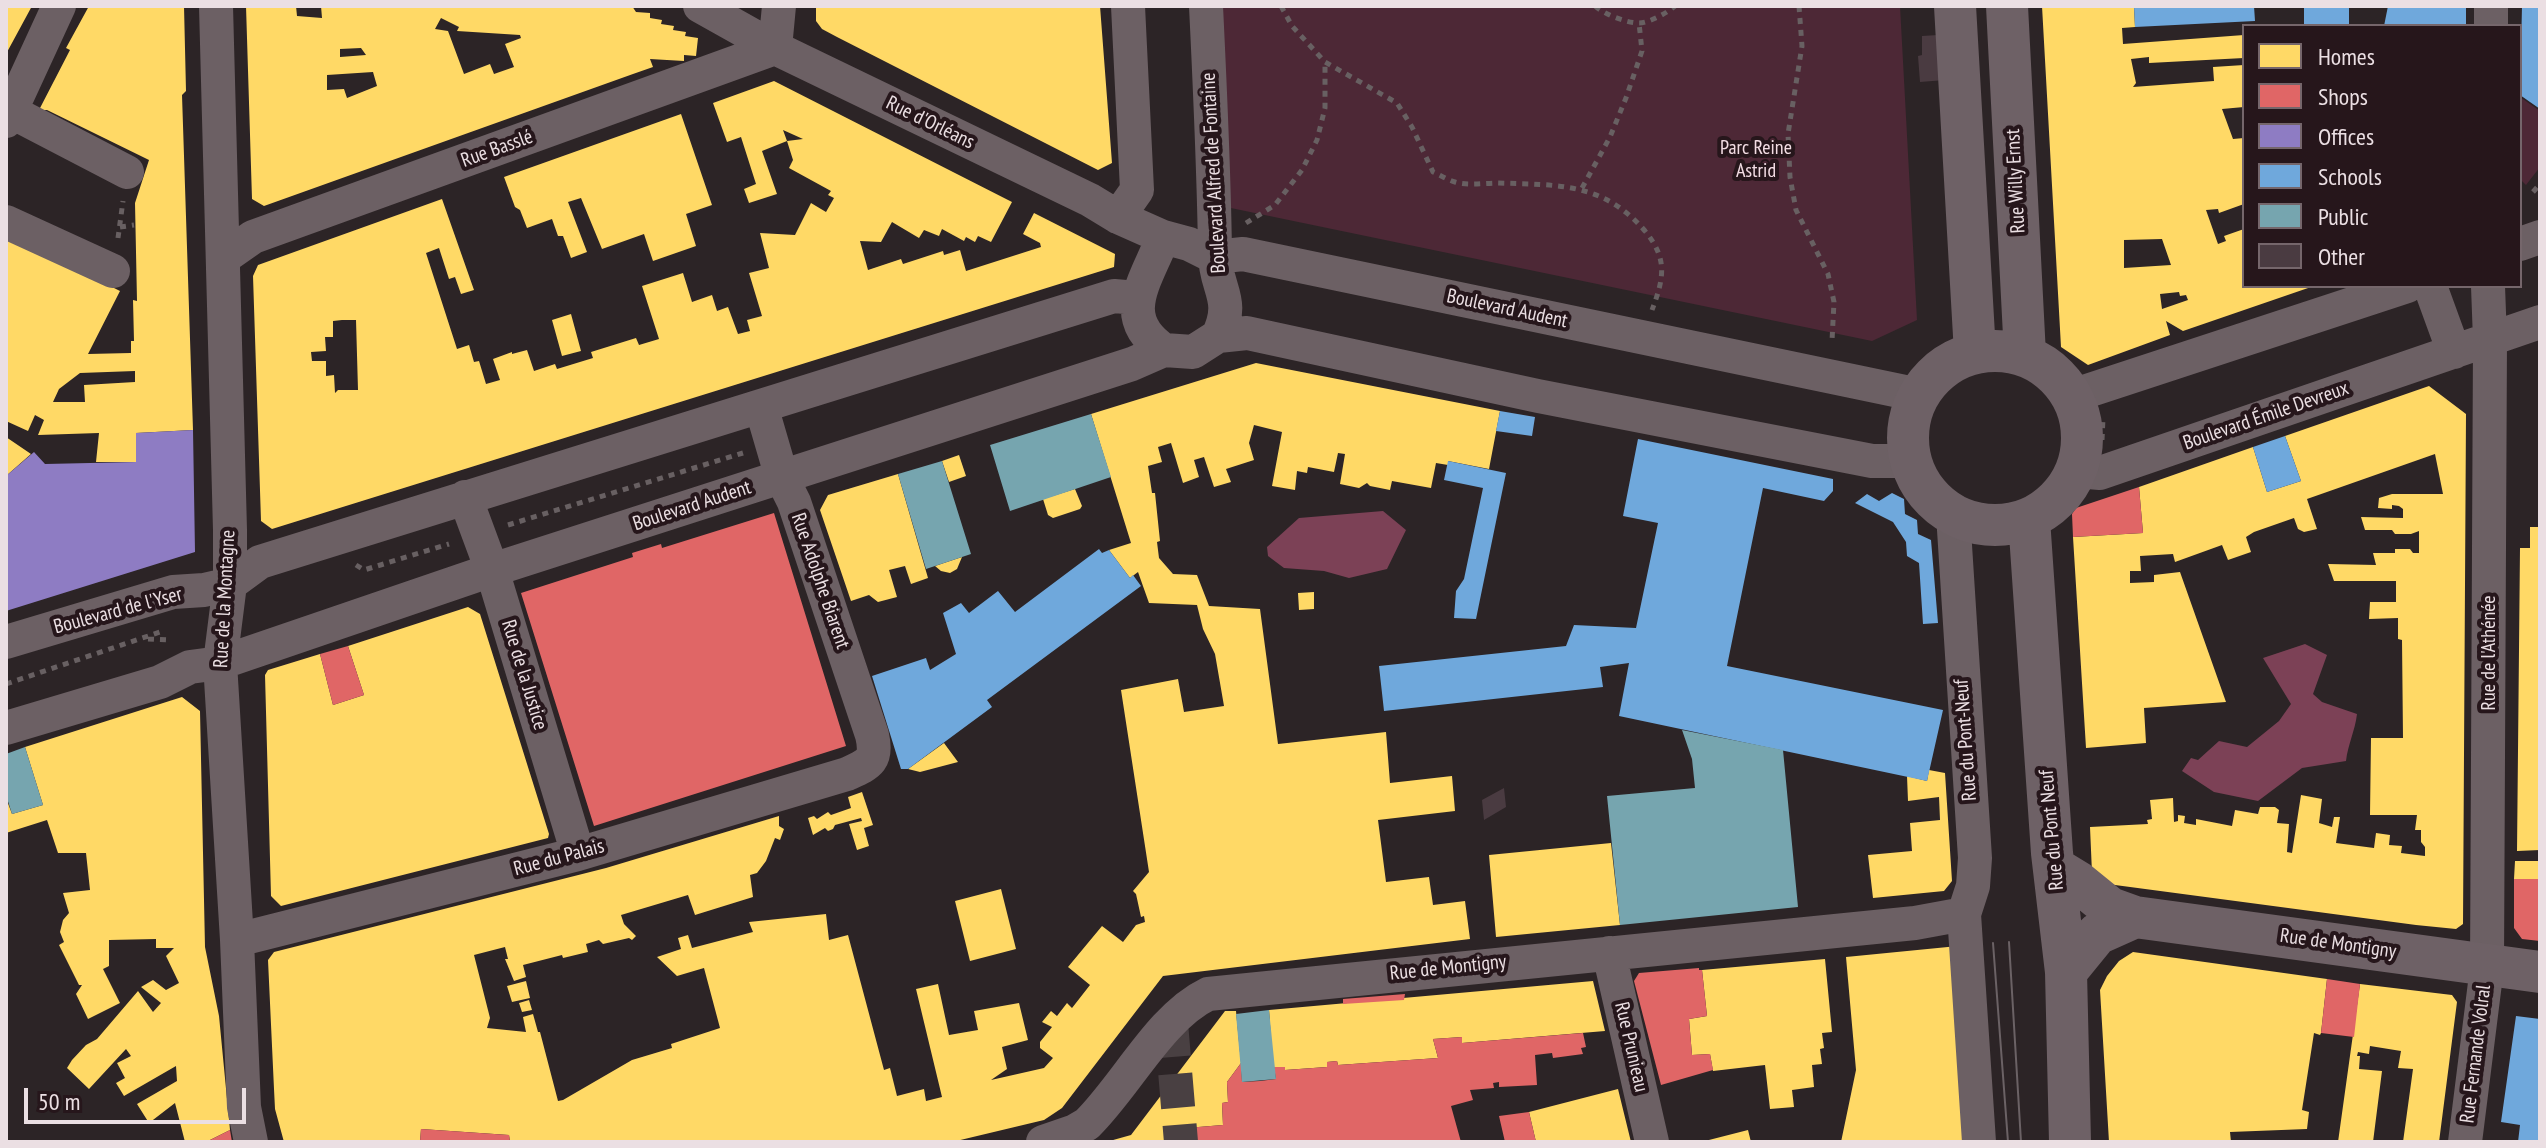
<!DOCTYPE html>
<html>
<head>
<meta charset="utf-8">
<style>
  body { margin:0 }
  #map { position:relative; width:2546px; height:1148px; overflow:hidden; background:#2c2426; font-family:"PT Sans Narrow",sans-serif }
  canvas { display:block }
  .frame { position:absolute; inset:0; border:8px solid #ebdfe3; pointer-events:none }
  .legend { position:absolute; left:2242px; top:24px; width:280px; height:264px; box-sizing:border-box; background:#26161b; border:2px solid #75666b; margin:0; padding:10px 14px; list-style:none; font-size:24px; color:#ebdfe3 }
  .legend li { display:flex; align-items:center; gap:16px; height:40px }
  .legend b { width:40px; border:2px solid #75666b }
  .scale { position:absolute; left:24px; top:1088px; width:222px; height:36px; box-sizing:border-box; border:4px solid #ebdfe3; border-top:0; padding-left:10px; font-size:24px; line-height:28px; white-space:nowrap; color:#ebdfe3; -webkit-text-stroke:6px #26161b; paint-order:stroke }
</style>
</head>
<body>
<div id="map">
<canvas width="2546" height="1148"></canvas>
<div class="frame"></div>
<ul class="legend">
<li><b style="height:22px;background:#ffd966"></b>Homes</li>
<li><b style="height:22px;background:#e06666"></b>Shops</li>
<li><b style="height:22px;background:#8e7cc3"></b>Offices</li>
<li><b style="height:22px;background:#6fa8dc"></b>Schools</li>
<li><b style="height:22px;background:#76a5af"></b>Public</li>
<li><b style="height:22px;background:#4a3b41"></b>Other</li>
</ul>
<div class="scale">50 m</div>
</div>
<script>
const c = document.querySelector('canvas').getContext('2d');
c.lineJoin = 'round';
function fillPath(path, color) { c.fillStyle = color; c.fill(path, 'evenodd'); }
function trace(path, color, width, dash) { c.strokeStyle = color; c.lineWidth = width; c.lineCap = dash ? 'butt' : 'round'; c.setLineDash(dash || []); c.stroke(path); }
function drawText(font, color, halo, rows, align = 'center') {
  c.font = font + ' "PT Sans Narrow",sans-serif'; c.lineWidth = 8; c.setLineDash([]); c.textBaseline = 'middle'; c.strokeStyle = halo; c.fillStyle = color; for (const [text, x, y, turn = 0] of rows) {
    c.save(); c.translate(x, y); c.rotate((+turn || 0) * Math.PI / 180); c.textAlign = isNaN(turn) ? turn : align; if (halo) c.strokeText(text, 0, 0); c.fillText(text, 0, 0); c.restore();
  }
}
fillPath(new Path2D(`
  M1217 6H1900L1917 320 1872 341 1226 207Z
  M2520 97 2540 111V167L2526 185 2520 179Z`), '#4d2836');
fillPath(new Path2D(`
  M1383 511 1406 530 1387 569 1349 578 1324 571 1284 568 1268 556 1267 547 1299 518Z
  M2305 644 2327 655 2313 694 2322 702 2357 714C2355 731 2348 744 2346 761L2302 768 2258 801 2214 792 2182 771 2191 758 2198 760 2219 741 2247 747 2279 721 2291 704 2263 658Z`), '#7c4156');
fillPath(new Path2D(`
  M6 6H32L6 54Z
  M89 6H184L186 91 182 95 193 430 136 433V462H96L99 433 38 435 44 420 35 415 28 431 6 421V234L120 291 88 354 131 353V341H134L133 300 137 301 135 203 149 160 47 110H39L70 50 66 48ZM135 371V382L84 385 85 402H53L59 389 80 373Z
  M246 6H296L297 16 322 18 321 6H632L636 12 650 13V18L662 20 661 24 674 26 673 30 686 32 685 36 698 38 696 56 684 55V61L650 59 653 67 633 74 264 206 252 199ZM441 18 459 27 457 31 520 35 521 38 505 44 514 67 494 74 490 64 464 74 448 31 435 29ZM361 48 366 55 340 57V49ZM373 72 377 86 347 98 344 89 327 90V75Z
  M816 6H1100L1112 163 1098 170 837 37 822 29 816 21Z
  M2042 6H2134L2135 27 2122 28 2123 44 2244 35V58L2149 63V57L2131 59 2136 83 2133 87 2214 81 2213 67 2244 65V107L2222 109 2233 139 2244 138V204L2219 213 2218 209 2206 210 2218 244 2226 241 2224 236 2244 229V286L2311 287 2183 331 2166 321 2170 335 2088 365 2061 347ZM2162 239 2171 265 2124 268V240ZM2179 292 2180 296 2186 295 2188 300 2162 309 2160 294Z
  M774 81 1012 202 991 242 978 236 975 242 966 237 964 241 942 229 939 236 924 230 919 238 892 222 881 242 860 241 868 270 901 259 903 264 943 251 944 255 960 250 966 271 1041 247 1040 243 1023 234 1034 213 1115 254 1114 267 272 529 261 521 253 276 258 265 442 199 474 290 461 294 455 277 449 279 439 248 426 253 457 349 469 345 474 362 479 361 486 384 500 380 493 359 512 352V354L527 350 534 371 555 364 557 369 593 358 591 352 636 338 639 345 659 339 642 286 683 273 692 302 712 295 717 311 728 307 738 334 750 331 747 320 762 316 749 273 769 268 760 233 795 235 811 203 826 212 834 198 828 195 831 191 789 168 793 160 787 141 803 139 783 130 787 141 762 151 777 194 749 203 744 189 756 184 741 137 727 142 713 103ZM342 320H356L358 390H338L335 393 334 375 326 376V361H312L311 352 326 351 325 337H333V321Z
  M681 114 712 205 686 214 696 246 653 261 644 234 602 249 581 198 568 202 587 252 571 258 563 236H558L552 219 527 228 520 210 515 207 504 177Z
  M571 314 581 351 562 356 552 320Z
  M1256 363 1500 411 1489 469 1448 461V465L1436 463 1431 488 1392 481 1390 490 1370 486 1367 483 1359 488 1340 484 1345 454 1338 453 1334 472 1308 467 1307 473 1297 471 1295 490 1272 486 1282 432 1254 425 1249 443 1254 460 1226 469 1231 482 1214 487 1204 457 1194 460 1199 477 1183 483 1171 443 1158 447 1162 462 1148 466 1152 493H1155L1160 541 1157 542 1159 558 1173 574 1197 575 1209 606 1260 609 1278 744 1386 732 1390 783 1452 776 1455 811 1378 820 1386 882 1429 877 1433 905 1465 901 1470 939 1163 976 1062 1108 1044 1120 952 1142H510L509 1135 421 1129 420 1142H284L275 1109 274 1089 268 960 274 952 606 868 779 816V826L784 829 780 840 775 838 766 861 757 873 750 875 753 897 695 915 688 895 621 915 624 924 636 936 632 940 629 938 603 944 599 940 586 944 588 952 563 958 562 955 523 965 526 977 514 981 505 959H508L505 947 474 955 490 1018 487 1028 526 1032 523 1017 533 1014 538 1032H540L558 1101 563 1100 632 1060 672 1048 671 1044 720 1028 704 968 677 976 657 957 681 949 678 938 688 935 692 948 753 932 749 922 826 914 829 940 848 935 884 1070 890 1068 897 1096 924 1089 926 1101 942 1097 916 989 938 984 949 1035 978 1030 974 1011 1019 1003 1028 1040 1002 1047 1007 1069 991 1080 1044 1068 1053 1058 1040 1048V1042L1052 1027 1042 1022 1051 1011 1057 1016 1067 1003 1072 1008 1090 985 1068 967 1102 926 1123 942 1136 925 1145 922 1144 916 1141 917 1136 894 1133 891 1149 872 1121 690 1178 679 1184 712 1224 706 1215 654 1203 629 1197 605 1149 603 1138 572 1130 578 1109 550 1131 543 1091 414Z
  M2429 386 2466 414 2463 924 2456 929 2416 925 2100 883 2092 873 2090 827 2148 824 2147 820 2152 819 2150 800 2173 798 2174 822 2178 821V815L2185 816 2184 823 2196 825V819L2232 826 2235 810 2258 814 2260 807H2275L2279 810 2277 823 2289 824 2287 852 2292 853 2301 795 2322 799 2319 823 2332 827 2334 817H2340L2336 843 2374 848 2376 833 2390 835 2389 845 2402 846 2401 853 2425 856V847L2421 842V830H2415L2417 815H2370L2371 738H2403L2402 640 2398 639V618L2369 619 2370 602H2396V581H2334L2328 564 2376 565 2373 553H2395V549H2410L2413 553H2419V531L2411 534H2395L2392 530H2365L2361 517 2403 518V509L2399 506 2392 505V509L2378 508 2379 498 2392 494H2443L2435 454 2307 499 2317 529 2304 532 2298 529 2294 518 2254 532 2246 537 2251 552 2228 560 2222 545 2175 562 2173 554 2140 556 2141 571H2130V583L2154 582V575L2180 572 2226 702 2144 708 2146 743 2086 748 2073 537 2143 533 2139 487 2253 447 2267 492 2301 481 2285 436Z
  M6 437 31 454 6 476Z
  M959 455 966 476 949 482 942 461Z
  M898 474 928 578 911 584 905 566 889 570 897 597 878 602 869 595 851 601 820 510 828 495Z
  M1075 489 1082 506 1080 509 1053 518 1048 515 1043 499Z
  M2530 527H2540V850L2517 851 2520 548H2530Z
  M962 557 957 569 950 573 941 571 935 566Z
  M1314 592V609L1299 610 1298 593Z
  M468 607 480 614 549 834 548 838 281 906 271 896 265 675 268 670 320 654 333 705 364 695 348 646Z
  M182 697 200 711 205 947 219 1016 230 1130 206 1142H185L175 1103 149 1123 137 1104 177 1081 176 1066 124 1096 116 1083 125 1078 117 1063 131 1056 126 1049 89 1089 67 1068 72 1060 86 1045 97 1039 138 991 153 1012 161 1003 141 987 153 980 166 990 179 983 166 956 174 948H156V939L109 940V966L103 969 120 1003 88 1019 76 994 82 985H79L59 945 64 942 60 932 63 920 69 913 63 893 90 890 86 853H58L47 820 6 833V798L12 814 43 805 25 747Z
  M944 743 958 762 920 772 908 769Z
  M1929 770 1945 773 1952 881 1944 891 1873 898 1868 855 1912 851 1910 823 1940 820 1939 797 1908 801 1907 776 1927 781Z
  M862 792 873 825 864 828 869 846 857 850 849 824 862 821 861 818 835 825 833 829 828 831 825 828 813 835 808 818 814 816 817 819 828 812 831 815 851 808 848 797Z
  M1611 843 1620 925 1496 937 1489 855Z
  M2515 861H2540V879H2514Z
  M1001 889 1016 949 970 961 955 901Z
  M1958 946 1971 1142H1841L1856 1070 1846 957Z
  M2133 952 2327 979 2321 1033 2320 1035 2314 1033 2302 1110 2309 1112 2307 1129 2230 1132 2231 1142H2109L2100 990 2107 976 2119 961Z
  M1825 959 1832 1032 1822 1033 1824 1048 1820 1049 1822 1064 1812 1065 1814 1087 1792 1090 1794 1107 1770 1109 1765 1065 1713 1071 1710 1054 1692 1055 1689 1019 1707 1016 1702 970Z
  M526 981 530 998 512 1002 507 986Z
  M1593 981 1605 1031 1462 1043V1037L1433 1039 1438 1058 1338 1065 1337 1061 1327 1062V1067L1285 1070V1067H1273L1269 1010Z
  M2360 984 2452 995 2457 1002 2439 1142H2403L2413 1069 2398 1068 2401 1051 2370 1046 2369 1054 2358 1052 2357 1056H2360L2359 1069 2382 1071 2373 1142H2338Z
  M529 1000 532 1010 522 1012 519 1003Z
  M1225 1011H1236L1241 1063 1227 1082 1228 1102 1222 1103 1223 1125 1174 1129 1175 1142H1106L1131 1135Z
  M1618 1089 1631 1142H1536L1529 1112Z
  M1748 1130 1751 1142H1705V1141Z`), '#ffd966');
fillPath(new Path2D(`
  M2139 487 2143 533 2073 537 2072 514 2076 508Z
  M774 513 846 746 594 826 521 593 633 557 632 553 661 544 662 548Z
  M348 646 364 695 333 705 320 654Z
  M2514 879H2540V941L2522 939 2514 928Z
  M1699 968V970H1702L1707 1016 1689 1019 1692 1055 1710 1054 1713 1070 1661 1085 1634 981 1639 973Z
  M2327 979 2360 984 2354 1037 2321 1033Z
  M1405 994 1404 1000 1343 1004V999Z
  M1583 1033 1586 1047 1581 1048 1583 1054 1553 1058 1552 1053 1535 1055 1537 1085 1499 1087V1082L1493 1083 1494 1088 1470 1090 1473 1100 1451 1106 1461 1142H1175L1174 1129 1223 1125 1222 1103 1228 1102 1227 1082 1241 1063 1242 1082 1260 1081 1276 1079 1274 1067H1285V1070L1327 1067V1062L1337 1061 1338 1065 1438 1058 1433 1039 1462 1037V1043Z
  M1529 1112 1536 1142H1505L1499 1116Z
  M421 1129 509 1135 510 1142H420Z
  M230 1130 232 1142H206Z`), '#e06666');
fillPath(new Path2D(`
  M193 430 195 552 6 611V476L34 452 45 464 136 462V433Z`), '#8e7cc3');
fillPath(new Path2D(`
  M2134 6H2254L2255 21 2135 27Z
  M2304 6H2349V26H2304Z
  M2388 6H2466V26H2384Z
  M2522 6H2540V109L2520 95Z
  M1500 411 1535 417 1532 436 1496 431Z
  M2285 436 2301 481 2267 492 2253 447Z
  M1638 439 1833 479V491L1824 501 1763 488 1727 666 1943 710 1927 781 1619 716 1629 663 1600 667 1603 687 1384 711 1379 666 1566 646 1574 625 1636 628 1658 523 1623 516Z
  M1448 461 1506 473 1476 619 1454 618 1456 591 1464 579 1483 488 1444 480Z
  M1892 493 1904 499 1905 514 1917 520 1918 534 1931 540 1938 623 1923 624 1919 563 1907 556 1906 542 1893 522 1855 503 1867 494 1879 501Z
  M1099 549 1102 553 1109 550 1130 578 1133 575 1141 586 987 700 992 707 908 769H901L872 676 926 658 930 670 956 654 943 613 961 603 969 613 998 591 1015 612Z
  M2516 1016 2540 1019V1142H2518L2520 1125 2501 1122Z`), '#6fa8dc');
fillPath(new Path2D(`
  M1091 414 1111 477 1010 511 990 445Z
  M942 461 971 554 926 569 898 474Z
  M1682 730 1783 750 1798 907 1620 925 1607 796 1695 788 1692 759Z
  M25 747 43 805 12 814 6 795V754Z
  M1269 1010 1276 1079 1242 1082 1236 1014Z`), '#76a5af');
fillPath(new Path2D(`
  M1938 35 1945 80 1920 82 1918 56 1922 55V36Z
  M1504 788 1506 807 1484 820 1482 800Z`), '#4a3b41');
trace(new Path2D(`
  M1171 1023 1181 1142`), '#494042', 34, [34, 17]);
trace(new Path2D(`
  M1281 6 1292 26 1325 62 1397 103 1412 127 1433 172C1440 175 1448 180 1455 182 1468 186 1485 183 1498 183 1557 185 1603 182 1645 231 1668 259 1664 278 1652 310
  M1595 6C1604 14 1626 23 1639 23 1649 23 1667 13 1675 6
  M1799 6 1802 46 1788 134 1790 177 1796 210 1828 274 1834 302 1832 341
  M1582 188 1610 137 1626 98 1642 51 1639 23
  M2533 192 2540 184
  M1246 223 1275 205 1302 170 1317 140 1325 108V62
  M120 227 134 225
  M118 238 123 201
  M2102 440 2103 418
  M508 525 743 453
  M356 565 364 570 449 544
  M148 639 170 640
  M6 684 160 632`), '#686062', 5, [6, 6]);
trace(new Path2D(`
  M216 6 230 530V584L220 663 237 940 244 1107 251 1142
  M700 6 775 48 1090 200 1118 217 1163 237 1189 244 1215 257 1243 254 1919 395
  M1206 6C1210 88 1214 171 1215 253 1215 290 1236 298 1218 336
  M2491 26V6
  M775 48 779 6
  M6 109 127 172
  M6 121 59 6
  M1118 217 1137 190 1128 6
  M6 222 113 271
  M1163 237C1147 280 1115 317 1164 350
  M2520 244 2540 237
  M223 258 253 237 775 48
  M2430 286 2454 352
  M2072 396 2407 286
  M2076 471 2100 473 2540 322
  M465 497 492 570 578 854
  M1953 514 1975 858 1973 886 1964 914 1979 1142
  M6 642 173 592 204 590 230 584 260 562 1114 296 1137 298
  M6 728 160 682 190 667 220 663 492 570 1132 364 1164 350 1193 352 1218 336 1247 333 1538 396 1872 461H1910
  M237 940 578 854 847 774C869 764 878 761 872 735L794 502 782 478 761 406
  M1609 953 1652 1142
  M1043 1142 1075 1131 1087 1124C1126 1086 1160 1017 1208 994L1915 923 1964 914
  M2465 1142 2487 967 2490 340 2488 286`), '#6c6064', 34);
trace(new Path2D(`
  M1955 6 1975 353
  M2007 6 2025 355
  M1908 438a87 87 0 1 1 174 0a87 87 0 1 1-174 0Z
  M2029 519 2052 853 2066 972 2070 1142
  M2055 868 2078 882 2110 908 2135 917
  M2066 972 2097 934 2135 917 2540 972`), '#6e6166', 42);
trace(new Path2D(`
  M2009 942 2021 1142
  M1993 943 2008 1142`), '#6b6265', 2);
drawText('20px', '#ebdfe3', '#26161b', [
  ["Rue d'Orléans",930,123,26],
  ["Rue Basslé",497,149,-20],
  ["Boulevard Alfred de Fontaine",1214,173,-93],
  ["Rue Willy Ernst",2016,181,-93],
  ["Boulevard Audent",1507,309,12],
  ["Boulevard Émile Devreux",2266,416,-19],
  ["Boulevard Audent",692,506,-18],
  ["Rue Adolphe Biarent",820,581,71],
  ["Rue de la Montagne",225,599,-87],
  ["Boulevard de l'Yser",118,611,-15],
  ["Rue de l'Athénée",2489,653,-90],
  ["Rue de la Justice",524,675,73],
  ["Rue du Pont-Neuf",1966,740,-94],
  ["Rue du Pont Neuf",2052,830,-95],
  ["Rue du Palais",559,858,-15],
  ["Rue de Montigny",2338,944,8],
  ["Rue de Montigny",1448,968,-6],
  ["Rue Prunieau",1631,1047,77],
  ["Rue Fernande Volral",2476,1054,-83]
]);
drawText('20px', '#f2dce3', '#26161b', [
  ["Parc Reine",1756,148],
  ["Astrid",1756,171]
]);
</script>
</body>
</html>
